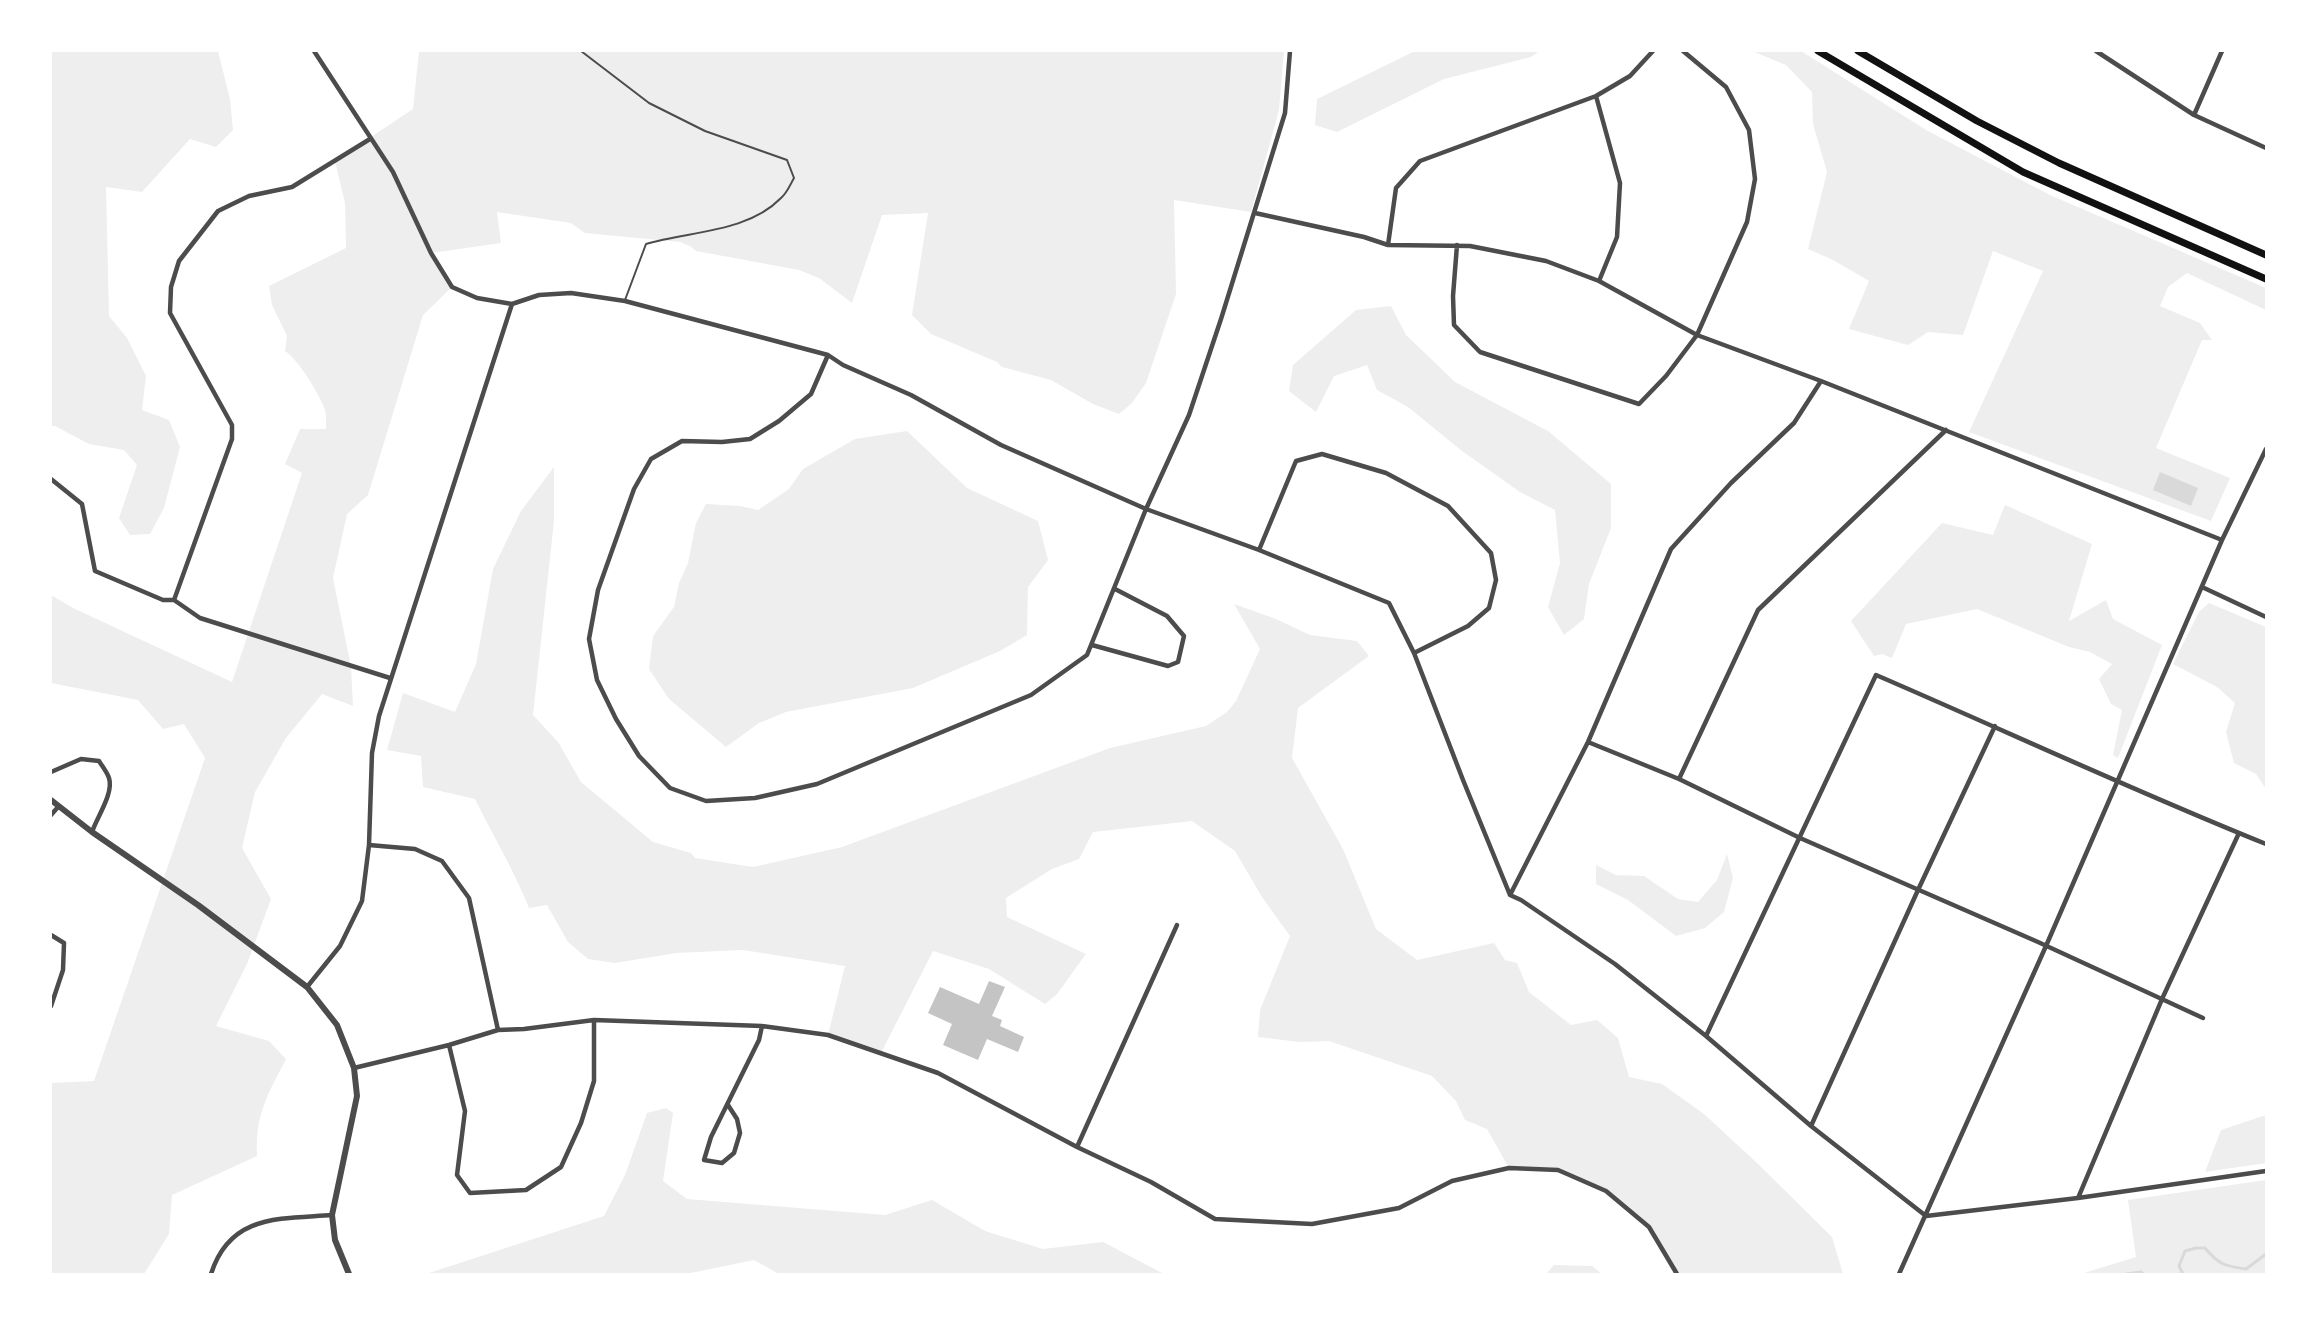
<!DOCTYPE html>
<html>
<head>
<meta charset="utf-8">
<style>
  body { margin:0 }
  #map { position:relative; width:2317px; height:1325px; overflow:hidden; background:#fff; font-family:Spectral,serif }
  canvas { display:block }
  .frame { position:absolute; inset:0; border:52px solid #fff; pointer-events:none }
</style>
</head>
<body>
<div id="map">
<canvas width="2317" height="1325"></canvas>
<div class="frame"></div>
</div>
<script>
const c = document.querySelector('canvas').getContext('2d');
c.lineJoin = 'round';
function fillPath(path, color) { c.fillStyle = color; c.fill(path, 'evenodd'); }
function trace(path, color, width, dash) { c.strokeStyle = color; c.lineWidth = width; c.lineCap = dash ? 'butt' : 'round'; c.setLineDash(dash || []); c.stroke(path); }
fillPath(new Path2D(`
  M51 51H218L230 99 233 130 216 147 190 139 142 192 106 187 109 316 127 338 146 376 142 410 169 420 180 447 164 508 150 534 130 535 119 518 137 465 124 450 89 444 55 426H51Z
  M419 51H1284L1279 110 1251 212 1174 200 1176 294 1146 383 1132 403 1119 414 1093 404 1051 380 1002 367 997 362 931 334 912 315 928 213 882 215 852 303 819 278 799 270 696 251 690 246 680 242 585 233 571 223 497 212 501 243 431 253 452 287 423 315 368 495 347 514 333 578 351 667 353 706 322 694 286 738 255 792 242 848 271 899 247 964 216 1026 269 1041 286 1059C268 1094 255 1114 257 1156L172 1195 169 1234 144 1274H51V1083L94 1081 205 758 184 724 163 729 138 700 51 683V595L73 608 232 682 302 473 285 464 300 429H326C326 420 327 413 323 405 316 389 299 361 285 351L287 336 272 305 269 286 346 248 345 203 335 161 413 109Z
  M1415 51H1540L1531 57 1444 79 1337 132 1315 125 1317 99Z
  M1752 51H1801L1926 130 2050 195 2266 288V310L2187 273 2168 287 2160 306 2200 323 2212 340H2202L2156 448 2230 478 2211 521 1969 432 2043 271 1993 251 1963 335 1928 332 1908 345 1849 329 1869 281 1833 260 1808 249 1827 172 1813 124 1812 92 1786 65Z
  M1391 306 1406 335 1455 382 1548 431 1611 484V528L1589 584 1584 619 1564 635 1548 607 1560 563 1555 510 1520 492 1462 451 1408 407 1377 390 1367 365 1334 376 1316 412 1289 391 1293 365 1356 310Z
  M907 431 967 488 1038 521 1048 560 1028 587 1027 635 1000 651 913 688 786 712 759 723 726 747 669 699 649 669 653 636 674 607 679 583 688 563 696 523 706 504 740 506 758 510 789 489 803 469 855 439Z
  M554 467V521L533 715 558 742 581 782 653 842 691 853 695 858 753 867 842 847 1110 748 1206 726 1227 712 1236 701 1260 649 1234 604 1276 619 1310 635 1357 641 1369 656 1298 708 1292 758 1343 849 1376 929 1417 960 1494 943 1505 960 1517 963 1529 992 1571 1025 1597 1020 1618 1038 1629 1077 1662 1084 1704 1114 1756 1162 1832 1237 1843 1274H1677L1649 1227 1606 1191 1558 1170 1509 1168 1487 1129 1465 1120 1456 1101 1432 1076 1329 1041 1300 1042 1258 1037 1260 1010 1290 936 1262 897 1235 851 1192 821 1093 832 1079 859 1052 869 1006 898 1007 917 1086 954 1057 994 1045 1004 989 969 933 951 881 1053 828 1035 845 966 743 950 676 953 615 963 588 959 568 942 547 905 529 908C514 870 493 836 475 799L423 787 421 756 387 750 403 693 455 712 476 664 493 569 521 511Z
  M2005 505 2092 544 2069 621 2106 600 2113 619 2162 645 2118 758 2113 755 2122 710 2111 704 2099 679 2112 664 2090 652 2069 647 1977 609 1906 624 1892 658 1882 654 1874 656 1851 621 1942 523 1993 535Z
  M2209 603 2266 627V789L2256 774 2234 763 2226 732 2235 703 2217 687 2173 664 2199 612Z
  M1727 854 1733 878 1724 912 1705 928 1676 936 1628 900 1596 884V865L1616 875 1644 876 1678 899 1698 902 1717 880Z
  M666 1108 673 1113 663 1181 687 1199 885 1215 932 1200 985 1231 1043 1249 1103 1242 1164 1274H779L754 1260 686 1274H426L604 1216 625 1175 647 1113Z
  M2266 1115V1163L2205 1172 2221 1130Z
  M2266 1180V1274H2081L2136 1257 2128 1200Z
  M1554 1265 1592 1266 1602 1274H1546Z`), '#eee');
fillPath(new Path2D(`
  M2160 472 2198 488 2191 506 2153 490Z`), '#d9d9d9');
trace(new Path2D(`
  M2126 1274 2141 1272 2143 1274
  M2183 1274 2179 1266 2185 1251 2196 1248H2205C2219 1265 2225 1266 2246 1269L2266 1254`), '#d9d9d9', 3);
fillPath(new Path2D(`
  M989 981 1005 987 992 1016 1002 1020 1000 1026 1024 1037 1018 1052 987 1039 978 1060 943 1045 952 1024 928 1013 940 987 979 1004Z`), '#c4c4c4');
trace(new Path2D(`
  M581 51 649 103 705 131 787 160 794 178C790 185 787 193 781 198 747 233 689 231 646 244L625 300`), '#4c4c4c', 2);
trace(new Path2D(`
  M314 51 393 172 431 253 452 287 477 298 512 304 539 295 571 293 625 301 828 355 843 365 911 395 1001 445 1146 509 1259 550 1389 603 1414 653 1463 780 1510 895 1521 900 1615 964 1706 1036 1811 1126 1926 1216 2078 1198 2266 1171
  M2096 51 2194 115 2266 148
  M1596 96 1620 183 1617 237 1599 281
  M2194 115 2222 51
  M1255 213 1364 237 1388 245 1470 246 1546 261 1599 281 1697 335 1821 381 2222 540
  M1388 245 1396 188 1420 161 1596 96 1630 76 1653 51
  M1457 245 1453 296 1454 325 1480 352 1639 404 1666 376 1697 335 1747 222 1755 179 1749 130 1726 87 1683 51
  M828 355 811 394 779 421 750 439 722 442 682 441 651 459 634 489 598 590 589 639 597 680 616 719 639 756 670 788 706 801 755 798 817 784 1031 695 1087 655 1146 509 1189 415 1221 319 1285 113 1290 51
  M51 479 82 504 95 571 163 600H174L200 618 390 678
  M1259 550 1296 461 1322 454 1386 473 1448 506 1491 553 1496 580 1489 608 1468 626 1414 653
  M2202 587 2266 617
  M174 600 232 439V425L170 313 171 287 179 261 218 211 249 196 292 187 370 139
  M1092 645 1168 666 1178 662 1184 636 1167 616 1115 589
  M1588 742 1679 779 1800 838 2038 942 2203 1018
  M51 772 81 759 99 761C102 766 107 772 109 778 114 793 97 817 92 832
  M1679 779 1758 610 1946 430
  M51 815 58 807
  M369 845 415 849 442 861 469 898 498 1030
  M1510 895 1588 742 1671 549 1731 483 1794 423 1821 381
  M51 935 64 943 63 970 51 1006
  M307 987 340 946 362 901 369 845 372 753 379 716 512 304
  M1706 1036 1876 675C2006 731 2134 791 2266 844
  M449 1045 465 1111 457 1175 470 1193 526 1190 561 1167 581 1123 594 1081V1020
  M354 1068 449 1045 498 1030 524 1029 594 1020 762 1026 828 1035 938 1073 1077 1147 1151 1182 1215 1219 1312 1224 1399 1208 1452 1181 1509 1168 1558 1170 1606 1191 1649 1227 1677 1274
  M728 1105 737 1119 740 1133 734 1153 722 1163 704 1160 711 1137 759 1040 762 1026
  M1811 1126 1918 890 1995 726
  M1077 1147 1177 925
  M2078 1198 2162 999 2239 833
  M211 1274C230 1214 280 1219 332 1215
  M1899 1274 2046 946 2222 540 2266 449`), '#4c4c4c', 4.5);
trace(new Path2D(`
  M51 800 92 832 198 905 307 987 337 1025 354 1068 357 1096 332 1215 335 1240 349 1274`), '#4c4c4c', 6);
trace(new Path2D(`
  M1818 51 2023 172 2266 279
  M1858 51 1977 121 2059 163 2266 255`), '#111', 7);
</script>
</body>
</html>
